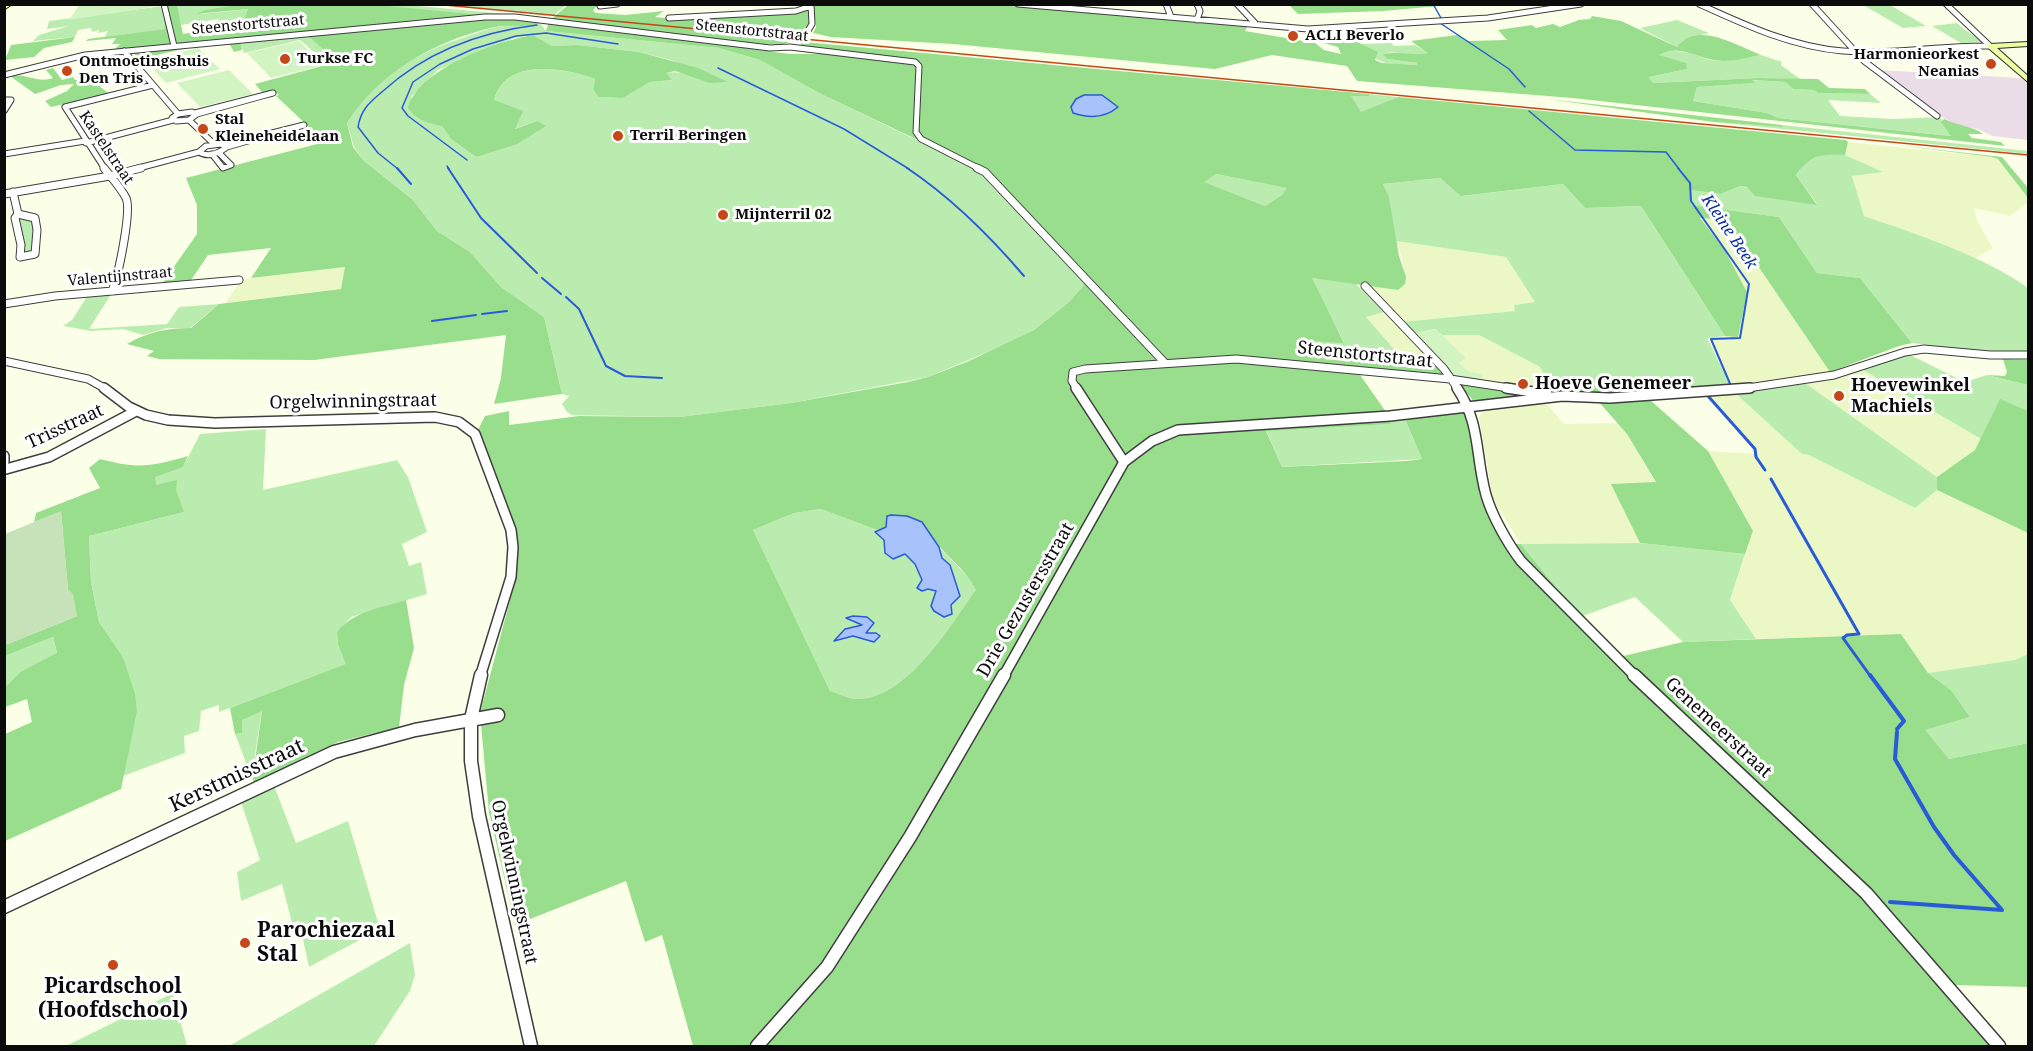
<!DOCTYPE html>
<html>
<head>
<meta charset="utf-8">
<style>
  body { margin:0 }
  #map { position:relative; width:2033px; height:1051px; overflow:hidden; background:#fcffe8; font-family:"Noto Serif",serif }
  canvas { display:block }
  .frame { position:absolute; inset:0; border:6px solid #0b0b0b; pointer-events:none }
</style>
</head>
<body>
<div id="map">
<canvas width="2033" height="1051"></canvas>
<div class="frame"></div>
</div>
<script>
const c = document.querySelector('canvas').getContext('2d');
c.lineJoin = 'round';
function fillPath(path, color) { c.fillStyle = color; c.fill(path, 'evenodd'); }
function trace(path, color, width, dash) { c.strokeStyle = color; c.lineWidth = width; c.lineCap = dash ? 'butt' : 'round'; c.setLineDash(dash || []); c.stroke(path); }
function drawText(font, color, halo, rows, align = 'center') {
  c.font = font + ' "Noto Serif",serif'; c.lineWidth = 6; c.setLineDash([]); c.textBaseline = 'middle'; c.strokeStyle = halo; c.fillStyle = color; for (const [text, x, y, turn = 0] of rows) {
    c.save(); c.translate(x, y); c.rotate((+turn || 0) * Math.PI / 180); c.textAlign = isNaN(turn) ? turn : align; if (halo) c.strokeText(text, 0, 0); c.fillText(text, 0, 0); c.restore();
  }
}
fillPath(new Path2D(`
  M1878 70 2021 78 2028 83V140L1992 136 1978 129 1958 126 1940 116Z`), '#ebdde8');
fillPath(new Path2D(`
  M1848 142 1992 157 1998 159 2028 198V202L2010 216 1974 208 1977 220 1993 248 1974 259 1864 216 1852 176 1882 172 1845 155Z
  M1699 218 1728 220 1830 372 1732 388 1707 337 1738 336 1747 292 1724 249Z
  M1397 241 1506 257 1536 302 1514 305 1516 311 1401 322 1366 285 1398 290 1404 267Z
  M346 267 341 289 225 303 241 281 251 278Z
  M1384 312 1436 366 1421 364 1419 359 1401 357 1365 316Z
  M1442 335H1479L1540 367 1547 382 1534 381 1535 389 1482 383V375L1470 372 1458 362 1466 358Z
  M1863 370 1981 439 1975 450 1937 477 1805 383Z
  M1735 393 1802 454 1809 455 1915 508 1937 490 2028 533V654L2015 660 1928 673 1901 634 1756 639 1730 600 1753 531 1708 451 1758 454 1709 397Z
  M1543 400 1564 424 1618 423 1627 434 1656 483 1612 484 1640 543 1521 544 1493 499 1479 417 1485 408Z`), '#ecf7c6');
fillPath(new Path2D(`
  M176 5H242L205 10 201 14 249 9 241 32 205 36 206 30 221 27 218 19 181 25Z
  M366 5H408L506 14 483 15Z
  M442 5 566 4V5L554 15Z
  M1863 5H1890L1926 26 1903 28Z
  M163 6 166 29 105 37 108 31 98 33 99 30 92 32 91 28 78 30 75 37 33 41 39 35 69 26 47 29 49 21Z
  M1677 20 1709 33 1684 40 1677 47 1640 28Z
  M1957 23C1965 31 1973 34 1982 42L1961 43 1932 26Z
  M541 24 546 31 719 48 760 60 821 94 975 168 1084 283V285L1069 302 1034 330 1002 346 928 377 791 403 679 417 572 415 567 412 562 404 569 396 562 394 544 317 501 287 470 252 437 231 413 200 364 161 354 147 347 123C377 76 415 53 468 36 480 32 492 27 504 26 516 24 529 25 541 24ZM533 35 552 46 577 45 639 52 671 60 726 82C705 84 686 69 665 73L672 80 650 82 623 98 598 97 593 89 595 79C563 68 507 57 494 100L514 129 537 121 476 157 451 139 442 126 411 97 438 70 514 38Z
  M309 37 337 62 329 65 300 40 244 53 241 43Z
  M1391 43 1394 46 1415 45 1429 53 1419 55 1389 52 1388 59 1417 63V65C1387 63 1381 68 1361 44Z
  M1668 50 1692 53 1710 60 1725 61 1761 55 1782 62 1781 65 1800 79 1757 78 1653 83 1649 77 1687 69 1685 63 1658 55Z
  M1750 80 1785 82 1793 89 1814 90 1818 93 1870 94 1881 103 1828 100 1840 116 1894 119 1940 117 1952 136 1778 118 1767 113 1693 101 1697 87 1754 83Z
  M1369 94 1398 97 1360 113 1350 96H1368Z
  M1714 122 1783 127 1782 125 2028 151V154Z
  M1826 153 1845 155 1883 172 1852 176 1864 216C1916 234 1984 256 2028 288V352L1966 350 1912 343 1860 278 1817 273 1779 217 1691 205 1689 190 1721 194 1740 186 1817 204 1796 175 1806 162Z
  M1216 174 1288 188 1282 195 1265 206 1203 182Z
  M1440 178 1462 196 1563 184 1585 208 1641 206 1725 336 1707 338 1732 388 1616 395 1612 391 1547 382 1540 367 1479 335H1442L1435 329 1412 334 1401 322 1515 311 1514 305 1535 302 1506 257 1396 241 1389 198 1383 184Z
  M17 217 32 218 35 230 33 251 23 254Z
  M1311 278 1354 282 1384 312 1366 317 1401 357 1385 356V362L1347 354 1310 353 1307 341 1344 342Z
  M112 293 89 329 167 324 179 307 219 304 190 328H167L143 335 123 329 91 331 63 326 72 320 88 295Z
  M1908 354 1965 382 1987 375 2028 385V411L2000 400 1981 439 1863 370Z
  M1805 383 1937 477V490L1915 508 1809 455 1802 454 1735 393Z
  M1405 419 1422 459 1282 467 1266 430 1391 424 1390 421Z
  M266 429 263 490 397 460 408 477 427 532 402 544 409 566 421 562 427 594 351 617 337 632 338 644 347 664 219 712V705L201 711 199 731 184 736 185 753 123 776 137 712 123 657 99 622 91 582 89 536 184 512 155 485V476L183 467 200 434Z
  M821 509 877 530 891 515 907 516 922 522 939 547 973 582 977 590C950 626 907 699 857 699 848 699 838 693 830 691L753 530 794 513Z
  M1640 543 1745 554 1730 600 1756 639 1683 642 1635 597 1580 617 1521 544Z
  M53 637 57 654 20 672 5 687V656Z
  M2028 654V743L1949 759 1924 730 1970 717 1951 690 1928 673 2015 660Z
  M262 710 254 761 247 765 235 734 242 733V720Z
  M273 783 296 843 348 821 380 929 309 967 299 921 292 923 282 884 241 901 237 872 260 860 240 799Z
  M410 943 415 975 410 991 374 1046H229Z
  M173 993 187 1046H66Z`), '#bbecaf');
fillPath(new Path2D(`
  M242 4H366L483 15 507 14 548 18C535 31 512 23 495 27 435 41 380 71 347 123L353 147 364 161 413 200 437 231 470 252 501 287 544 317 562 394 494 404 501 378 506 335 314 360 159 359 147 356 154 351 127 344C148 332 166 328 191 328L219 304 341 289 345 267 251 278 271 248 208 255 189 283 161 285 197 234V205L186 178 321 143 308 126 276 96 279 95 274 91 263 93 255 84 337 62 309 37 241 43 242 50 234 52 229 43 197 46 139 59 130 49 113 51 120 44H112L116 38 86 41 88 39 165 29 163 7 158 5H185L177 6 183 34 206 30V36L240 32 248 9 196 14 205 10Z
  M1377 4 1450 5 1383 11 1298 14 1289 5Z
  M568 5H597L593 11 596 13 625 15 664 11 655 17 675 19 809 7 810 23C804 30 796 39 787 43 773 48 756 39 744 48L790 54H832L799 46 804 42 1369 94V96H1351L1361 112 1398 97 1846 140 1848 142 1845 155C1822 153 1810 155 1796 175L1817 205 1755 196 1747 187 1740 186 1721 194 1690 190 1691 205 1779 217 1817 273 1860 278 1912 343 1899 346 1830 372 1727 220 1700 218 1724 249 1747 292 1738 337 1725 336 1641 206 1585 208 1563 184 1461 196 1440 178 1383 184 1389 197 1399 256 1406 277 1405 284 1398 290 1312 278 1344 343 1307 341 1310 353 1347 354 1385 362V356L1420 359 1422 364 1436 366 1445 376 1356 369 1386 412 1391 424 1266 431 1282 467 1407 461 1422 459 1405 419 1467 411 1475 444 1480 496 1512 544H1521L1580 617 1619 657 1683 642 1901 634 1928 673 1951 690 1970 717 1925 730 1949 759 2028 743V987L1956 985 1948 991 1990 1046H693L662 935 645 942 626 881 515 925 489 812 480 713 513 589 516 561V529L478 430 485 416 509 411V425L579 416 679 417 791 403 908 382 928 377 969 361 1034 330 1069 302 1084 285V282L975 167 821 94 760 60 719 48 546 31 549 21ZM1216 174 1287 188 1282 195 1265 206 1204 182ZM821 509 877 530 886 527 887 517C897 514 910 516 919 521 925 525 930 534 934 539 946 557 967 570 976 590 950 626 907 699 857 699 848 699 838 693 830 691L753 530 794 513Z
  M813 5H1000L1268 27H1247L1245 31 1315 43 1324 50 1341 54 1338 47 1324 43 1322 38 1357 39 1361 44 1378 52 1375 60 1382 63 1417 65V63L1388 59 1383 55C1397 49 1413 57 1428 53L1411 41 1457 35 1469 41 1507 40 1498 30 1532 25 1536 28 1553 24 1560 27 1579 20 1590 19 1592 16 1621 21 1677 47C1697 20 1737 46 1761 55 1749 57 1736 61 1723 61 1702 61 1679 42 1659 55L1686 63 1687 69 1649 77 1653 83 1757 78 1818 79 1829 88 1865 89 1870 94 1818 93 1814 90 1793 89 1785 82 1752 80 1755 83 1697 87 1693 101 1767 113 1778 118 1951 136 1941 122 1944 119C1956 125 1975 127 1983 134H1968L1972 138 2001 142 2005 146 1573 98 1357 81 1347 66 1272 55 1215 69 953 44 831 37 813 33 816 27Z
  M533 35 552 46 577 45 639 52 698 68 728 82 710 83 675 71 666 73 672 80 650 82 623 98 598 97 593 89 595 79C564 68 506 57 494 100L523 111 515 129 537 121 546 126 517 144 476 157 451 139 442 126C428 123 416 120 408 108 418 69 497 41 533 35Z
  M75 37 72 42 44 48 34 57 5 60 11 45Z
  M53 68 62 80 73 77 75 80 91 79 109 94 51 107 45 101 67 91 74 84 61 85 35 94 10 76C25 72 37 84 53 78L46 70Z
  M1547 99 1782 125 1783 127 1714 122Z
  M1888 144 2002 157 2028 188V198L1998 159 1992 157Z
  M2003 359 2028 360V385L1987 375 2005 376 2007 372Z
  M1534 380 1612 391 1616 395 1558 393 1535 389Z
  M1460 384 1532 393 1533 396 1475 403Z
  M2000 399 2028 411V533L1937 490V477L1975 450Z
  M1650 400 1708 451 1753 531 1745 554 1640 543 1611 484 1656 482 1627 434 1598 401Z
  M188 456 183 467 155 477 156 485 177 480 176 490 184 512 89 536 91 582 99 622 123 657 135 694 137 712 121 789 5 841V734L32 722 27 699 5 707V687L20 672 57 653 53 637 5 656V645L77 616 68 590 61 512 34 522 36 513 100 488 89 468 100 459C138 469 150 467 188 456Z
  M406 600 414 648 404 685 399 727 338 742 254 782 247 765 255 761 262 711 242 720V733L235 734 230 708 346 664 338 644 337 632C353 611 382 608 406 600Z`), '#98de8d');
fillPath(new Path2D(`
  M61 511 68 589 73 594 77 616 5 645V534Z`), '#c7e2b9');
fillPath(new Path2D(`
  M80 4H158L159 6 69 20Z
  M299 41 324 65 271 78 247 53Z
  M198 48 220 69 166 83 145 60Z
  M229 70 253 94 200 107 177 83Z
  M1436 329 1466 358 1459 363 1470 372 1482 374V383L1457 378 1449 373 1412 334Z`), '#d2f3c2');
const water = new Path2D(`
  M1084 95H1102L1118 107C1105 118 1088 118 1073 113L1071 107 1076 99Z
  M891 515 907 516 922 522 939 547 942 558 950 565 960 596 951 605 952 614 944 617 934 611 931 606 936 591 928 589 922 591 917 588 922 580 915 564 905 554 893 559 885 553 884 540 875 532 886 527 887 516Z
  M853 616 867 617 874 623 866 633H876L880 636 874 642 853 636 834 641 845 629 862 625 846 618Z`);
fillPath(water, '#a8c2fb');
trace(water, '#295bd8', 1.5);
trace(new Path2D(`
  M1433 4 1441 18
  M1440 23 1509 69 1525 87
  M718 68 844 129 909 169
  M1529 111 1575 150 1666 152 1679 169
  M467 160 408 116 402 108 413 82 440 64 473 49 516 36 546 33 618 44
  M447 166 449 169
  M398 169 378 153 358 127C361 109 370 102 383 91 426 52 480 32 537 25`), '#295bd8', 1.5);
trace(new Path2D(`
  M397 168 411 184
  M448 168 481 218 537 273
  M907 168C952 198 989 235 1024 276
  M1678 168 1690 183 1691 201 1749 284 1740 338 1711 339 1731 386H1729
  M542 278 561 294
  M566 297 579 309 606 366 625 376 662 378
  M482 314 507 311
  M432 321 476 315`), '#295bd8', 2);
trace(new Path2D(`
  M1708 396 1755 449 1756 457 1765 470
  M1771 479 1859 634 1847 635 1843 638 1871 677`), '#295bd8', 3);
trace(new Path2D(`
  M1870 675 1904 721 1897 729
  M1890 902 2002 910 1954 855 1934 827 1895 759 1897 732`), '#295bd8', 4);
const streetFar3 = new Path2D(`
  M164 4 174 46
  M1018 4 1308 29 1488 18 1581 4
  M1166 4 1171 17
  M1197 4 1200 11 1197 20
  M1237 4 1255 23
  M1699 4C1745 25 1792 47 1843 51 1892 55 1941 45 1990 46
  M1812 4 1864 61 1937 116
  M1946 4 1990 46
  M600 6 617 4
  M669 18 796 11 811 6
  M805 36 812 24 811 4
  M124 51 178 114
  M4 75 85 55 485 17H515L770 48 790 47 915 62 919 66 916 132 921 139 980 169
  M4 100H11L4 111
  M192 112 197 114 189 120 176 121 172 118 178 114Z
  M195 113 273 93 197 114
  M189 120 214 144
  M86 143 173 120
  M221 144 227 147C219 153 208 158 199 152L206 146Z
  M224 145 304 125 227 147
  M4 154 85 141
  M212 154 223 168 231 165 219 153
  M105 169 65 107 153 85
  M135 169 199 152`);
const streetFar2 = new Path2D(`
  M104 168C111 177 121 188 126 198 132 211 118 277 112 291
  M977 168 985 172 1164 362
  M13 192 18 214
  M4 194 110 176 141 168
  M18 214 35 218 37 230 35 254 20 257 21 245 15 218Z
  M1365 286 1444 369 1458 389
  M4 304 55 296 239 280
  M4 361 88 379 106 389
  M1077 389 1072 381 1073 372 1085 369 1236 359 1450 379 1516 389
  M1741 389 1834 375 1905 352 1924 349 1990 355H2028`);
const streetFar1 = new Path2D(`
  M104 388 129 407 146 415 168 420 215 423 435 417 459 422 475 434 511 530 513 547 511 577 480 677
  M1076 388 1124 462
  M1457 388C1481 424 1475 455 1486 495 1492 516 1508 544 1521 561L1636 677
  M1506 388 1547 394
  M4 456V462
  M6 469 49 457 136 411
  M1003 677 1124 462 1152 441 1178 430 1390 416 1562 396 1610 398 1750 388`);
const street = new Path2D(`
  M481 675 471 719V761L479 816 531 1046
  M1634 675 1866 893 1999 1046
  M4 907 334 752 415 730 498 715
  M757 1046 827 967 910 837 1004 675`);
const secondary = new Path2D(`
  M4 4H12L4 10Z
  M2028 42V46L1997 48 2028 76V82L1986 46 1990 44Z`);
trace(streetFar3, '#3e3e3e', 7);
trace(streetFar2, '#3e3e3e', 9);
trace(streetFar1, '#3e3e3e', 12);
trace(street, '#3e3e3e', 15);
trace(secondary, '#2d2d2d', 2);
trace(streetFar3, '#fff', 5);
trace(streetFar2, '#fff', 7);
trace(streetFar1, '#fff', 9);
trace(street, '#fff', 12);
fillPath(secondary, '#ecffa3');
trace(new Path2D(`
  M434 4 2028 155`), '#c54718', 1.5);
const streetBridge = new Path2D(`
  M799 41 805 36`);
trace(streetBridge, '#3e3e3e', 7, []);
trace(streetBridge, '#fff', 5);
for (const [x, y, r, color] of [
  [1293,36,6,"#c54718"],
  [285,59,6,"#c54718"],
  [1991,64,6,"#c54718"],
  [67,71,6,"#c54718"],
  [203,129,6,"#c54718"],
  [618,136,6,"#c54718"],
  [723,215,6,"#c54718"],
  [1523,384,6,"#c54718"],
  [1839,396,6,"#c54718"],
  [245,943,6,"#c54718"],
  [113,965,6,"#c54718"]
]) { const dot = new Path2D(); dot.arc(x, y, r, 0, 2 * Math.PI); c.fillStyle = color; c.fill(dot); trace(dot, '#fff', 2); }
drawText('15px', '#0b0b0b', '#fff', [
  ["Steenstortstraat",248,25,-5],
  ["Steenstortstraat",752,31,6],
  ["Kastelstraat",106,148,56],
  ["Valentijnstraat",120,277,-5]
]);
drawText('bold 15px', '#0b0b0b', '#fff', [
  ["ACLI Beverlo",1305,36],
  ["Harmonieorkest",1979,55,"right"],
  ["Neanias",1979,72,"right"],
  ["Turkse FC",297,59],
  ["Ontmoetingshuis",79,62],
  ["Den Tris",79,79],
  ["Stal",215,120],
  ["Kleineheidelaan",215,137],
  ["Terril Beringen",630,136],
  ["Mijnterril 02",735,215]
], 'left');
drawText('italic 16px', '#0b31a5', '#fff', [
  ["Kleine Beek",1729,232,56]
]);
drawText('18px', '#0b0b0b', '#fff', [
  ["Steenstortstraat",1365,355,6],
  ["Orgelwinningstraat",353,402,-1],
  ["Trisstraat",65,427,-25],
  ["Drie Gezustersstraat",1026,600,-60],
  ["Genemeerstraat",1718,728,43],
  ["Orgelwinningstraat",514,882,78]
]);
drawText('bold 18px', '#0b0b0b', '#fff', [
  ["Hoeve Genemeer",1535,384],
  ["Hoevewinkel",1851,386],
  ["Machiels",1851,407]
], 'left');
drawText('21px', '#0b0b0b', '#fff', [
  ["Kerstmisstraat",237,776,-25]
]);
drawText('bold 21px', '#0b0b0b', '#fff', [
  ["Parochiezaal",257,931],
  ["Stal",257,955],
  ["Picardschool",113,987,"center"],
  ["(Hoofdschool)",113,1011,"center"]
], 'left');
</script>
</body>
</html>
